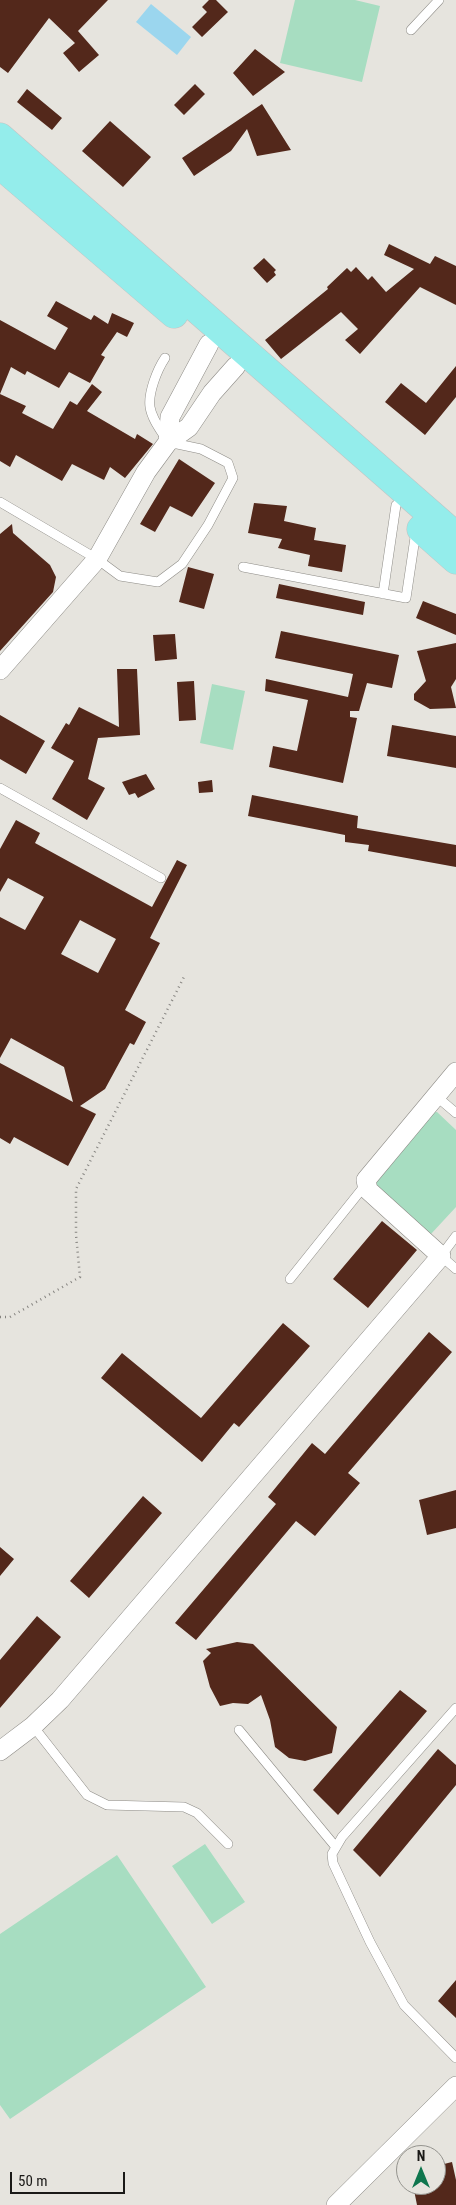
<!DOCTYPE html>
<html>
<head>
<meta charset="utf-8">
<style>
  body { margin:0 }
  #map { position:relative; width:456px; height:2205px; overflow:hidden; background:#e6e4de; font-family:"Roboto Condensed",sans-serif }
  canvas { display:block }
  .north { position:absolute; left:396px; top:2145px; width:50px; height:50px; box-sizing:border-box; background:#e6e4de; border:1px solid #94938e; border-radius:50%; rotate:0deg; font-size:14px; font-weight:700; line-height:20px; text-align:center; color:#1a1917 }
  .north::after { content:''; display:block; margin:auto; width:18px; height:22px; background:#0f764e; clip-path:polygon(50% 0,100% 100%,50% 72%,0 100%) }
  .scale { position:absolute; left:10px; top:2172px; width:115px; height:22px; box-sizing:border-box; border:2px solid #1a1917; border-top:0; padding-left:6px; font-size:15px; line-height:18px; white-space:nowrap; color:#1a1917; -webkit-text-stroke:4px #e6e4de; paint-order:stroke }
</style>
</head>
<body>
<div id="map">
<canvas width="456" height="2205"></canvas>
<div class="north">N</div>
<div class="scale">50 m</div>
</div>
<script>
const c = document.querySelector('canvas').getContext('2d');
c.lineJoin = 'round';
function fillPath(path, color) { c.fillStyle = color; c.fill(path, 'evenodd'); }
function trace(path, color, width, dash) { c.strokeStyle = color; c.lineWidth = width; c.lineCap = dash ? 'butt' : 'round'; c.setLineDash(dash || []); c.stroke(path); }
fillPath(new Path2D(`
  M295 0H355L380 6 362 82 280 63Z
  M212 684 245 691 233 750 200 743Z
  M437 1112 456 1130V1207L431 1234 425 1233 372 1188V1180L428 1113Z
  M205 1844 245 1902 212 1924 172 1866Z
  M117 1855 206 1987 10 2119 0 2105V1934Z`), '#a7ddc1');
fillPath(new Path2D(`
  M151 4 191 37 177 55 136 22Z`), '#9bd6ee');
fillPath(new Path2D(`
  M0 0H108L78 31 99 55 79 72 63 53 75 43 49 18 8 73 0 67Z
  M209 0H216L228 12 202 37 192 27 207 12 202 7Z
  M255 49 285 72 253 96 233 73Z
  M195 84 205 94 184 115 174 105Z
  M27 89 62 118 52 130 17 102Z
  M262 104 291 150 257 156 247 129 231 151 194 176 182 158Z
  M110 121 151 157 123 187 82 151Z
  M389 244 430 264 435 256 456 266V305L420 287 360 354 345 340 358 329 341 312 281 359 265 340 328 289 327 287 347 268 351 272 356 267 368 280 372 276 386 292 414 269 384 255Z
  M264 258 276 270 274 272 276 275 267 283 253 268Z
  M56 301 91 320 94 315 108 324 112 313 134 323 127 337 117 332 101 355 105 357 90 383 69 372 59 388 27 371 25 375 11 367 0 394 26 406 22 413 53 429 70 401 77 405 92 384 102 392 87 411 135 439 137 434 153 444 125 478 110 467 104 480 72 464 62 481 16 455 10 467 0 461V320L55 350 68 328 47 316Z
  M456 366V397L425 435 385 402 401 383 426 403Z
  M179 459 215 483 192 517 170 506 155 532 140 524Z
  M254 503 287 506 284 521 316 528 314 540 346 545 342 572 308 566 310 555 278 548 282 539 248 533Z
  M12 524 13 533 50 565 56 577 53 592 0 651V534Z
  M188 567 214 574 204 609 179 602Z
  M279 584 365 602 363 615 276 598Z
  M423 601 456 614V635L416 618Z
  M281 631 399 655 392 688 367 683 359 711H350V717L357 718 343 783 269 767 273 746 297 751 308 700 265 691 266 679 348 697 353 674 275 658Z
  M175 634 177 659 155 661 153 635Z
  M456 643V679L451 687 456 708 430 709 414 700V694L426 681 417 651Z
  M117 669H137L140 735 98 738 88 779 105 788 87 820 52 799 74 761 51 748 66 723 69 725 79 707 119 727Z
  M194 681 196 720 179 721 177 682Z
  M0 715 45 741 26 774 0 759Z
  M392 725 456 736V768L387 756Z
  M146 774 155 789 138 798 135 793 129 795 122 782Z
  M212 780 213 792 199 793 198 782Z
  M252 795 358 816 357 828 456 845V867L368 851 369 845 345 842V835L248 816Z
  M16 820 40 833 35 843 152 907 177 860 187 865 150 938 160 943 125 1010 146 1022 134 1045 130 1043 105 1089 80 1106 96 1114 68 1166 14 1137 10 1144 0 1138V1063L73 1102 64 1067 11 1038 0 1058V917L25 930 44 897 8 878 0 892V849ZM80 920 116 939 98 973 61 954Z
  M382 1221 417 1250 368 1308 333 1279Z
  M283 1323 310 1346 239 1427 234 1423 202 1462 101 1378 122 1353 201 1418Z
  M429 1332 452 1352 348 1473 360 1483 315 1536 296 1521 196 1640 175 1623 276 1504 268 1497 312 1443 325 1454Z
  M456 1490V1528L427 1535 419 1500Z
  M143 1496 162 1513 89 1598 70 1581Z
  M0 1547 14 1559 0 1576Z
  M37 1616 61 1637 0 1708V1660Z
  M237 1642 253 1644 337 1727 332 1753 305 1761 289 1758 275 1747 270 1720 261 1695 248 1704 233 1703 220 1706 210 1687 203 1661 211 1653 206 1649Z
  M400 1690 427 1711 338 1815 313 1790Z
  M438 1749 456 1765V1785L380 1877 353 1850Z
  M456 1980V2018L438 2001Z
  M452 2162 456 2180V2205H417L413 2185H436V2166Z`), '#53281b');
const service = new Path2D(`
  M411 30 439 0
  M0 502 97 559 120 576 158 582 182 564 208 525 233 478 228 463 201 449 168 442C162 432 152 420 150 407 148 393 157 370 165 358
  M243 567 406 598 416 531
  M383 594 396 505
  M0 788 161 878
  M436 1096 456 1113
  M456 1236 441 1256 456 1269
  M290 1279 366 1184
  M456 1708 342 1837 332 1854 333 1863 370 1942 404 2005 456 2058
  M33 1726 87 1795 107 1805 184 1807 197 1813 228 1844
  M239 1730 335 1846`);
const minor = new Path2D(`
  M168 442 170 417 209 344
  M0 670 97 559 146 472 168 442 189 427 212 393 236 366
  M0 1751 33 1726 60 1700 441 1256 368 1190 366 1180 456 1072
  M336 2205 456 2086`);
const primary = new Path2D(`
  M0 137 456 536
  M0 165 174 314
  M421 529 456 560`);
trace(service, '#8d8b86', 10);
trace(minor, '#8d8b86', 20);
trace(primary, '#c3c3c3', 29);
trace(new Path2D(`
  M0 1317H10L80 1277 76 1235V1189L185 975`), '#868480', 2.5, [1, 4]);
trace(service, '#fff', 9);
trace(minor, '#fff', 19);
trace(primary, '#94edeb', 28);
</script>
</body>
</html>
